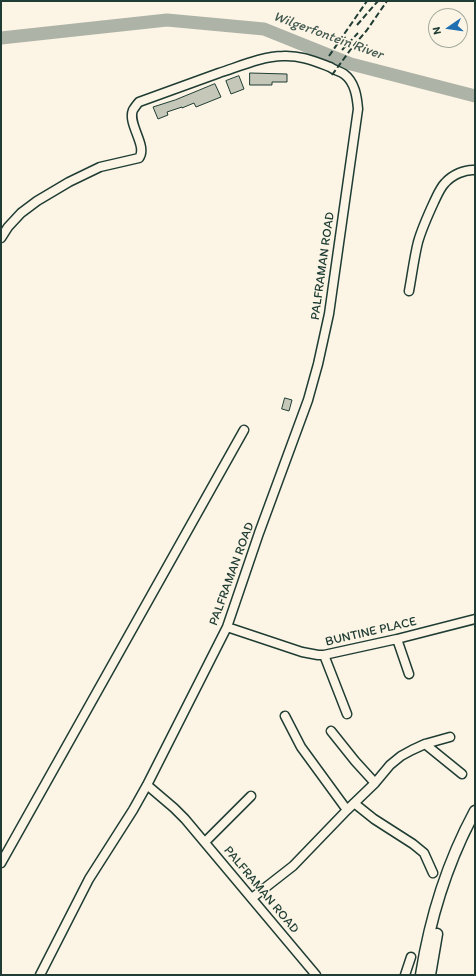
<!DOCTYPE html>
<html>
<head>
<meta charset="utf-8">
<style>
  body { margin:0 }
  #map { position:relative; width:476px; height:976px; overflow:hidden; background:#fcf5e5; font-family:Itim,sans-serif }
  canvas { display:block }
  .frame { position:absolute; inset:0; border:2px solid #1f3d34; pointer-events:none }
  .north { position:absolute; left:428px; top:8px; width:40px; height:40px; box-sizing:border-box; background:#fcf5e5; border:1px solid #a4ab9e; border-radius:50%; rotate:257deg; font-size:11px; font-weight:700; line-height:16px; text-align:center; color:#1f3d34 }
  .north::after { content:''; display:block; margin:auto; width:14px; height:18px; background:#1f6fb2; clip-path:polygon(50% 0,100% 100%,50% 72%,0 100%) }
</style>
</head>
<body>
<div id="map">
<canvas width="476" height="976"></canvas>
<div class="frame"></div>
<div class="north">N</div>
</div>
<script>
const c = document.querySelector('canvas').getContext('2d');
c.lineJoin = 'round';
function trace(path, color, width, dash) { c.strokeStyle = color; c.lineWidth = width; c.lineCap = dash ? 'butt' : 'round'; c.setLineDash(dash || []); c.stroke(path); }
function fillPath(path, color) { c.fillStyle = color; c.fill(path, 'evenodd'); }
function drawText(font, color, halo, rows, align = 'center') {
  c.font = font + ' Itim,sans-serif'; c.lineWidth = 3; c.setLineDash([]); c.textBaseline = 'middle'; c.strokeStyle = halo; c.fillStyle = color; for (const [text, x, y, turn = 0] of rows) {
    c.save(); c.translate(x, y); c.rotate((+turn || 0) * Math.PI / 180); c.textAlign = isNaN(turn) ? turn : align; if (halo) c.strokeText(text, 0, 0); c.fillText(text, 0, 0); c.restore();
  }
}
trace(new Path2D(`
  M1 38 167 20 264 29 351 64 475 96`), '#aeb3a7', 13);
const building = new Path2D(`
  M250 73 287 74V82H272V85H250Z
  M239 76 244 89 231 94 226 81Z
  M215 84 221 97 196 107 194 103 182 108V107L167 112 168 115 158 119 153 107 175 100Z
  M285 398 292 400 289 411 282 409Z`);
fillPath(building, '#c5c7b9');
trace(building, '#1f3d34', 1);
const minor = new Path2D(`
  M1 238 8 227 21 213 37 201 69 182 100 167 139 158C148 146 127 124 133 110 135 107 137 104 139 102 166 92 192 83 219 73 238 67 263 56 283 56 300 55 314 61 330 67 334 70 339 71 344 74 355 82 357 97 358 109L329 314 318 364 308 400 259 533 227 627 147 785 133 810 89 879 40 975
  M409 291C412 275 414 258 418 242 422 228 428 215 434 202 437 196 440 188 445 183 452 175 465 169 475 170
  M227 627 302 652 318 655H324L397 639 475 619
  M397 639 409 674
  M324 655 347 714
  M285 716 301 747 347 810
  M331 731 355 761 375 783
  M425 744 462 774
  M147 785 174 808 185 819 316 975
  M354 803 374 819 413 844 424 853 433 873
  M205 842 251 796
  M1 863 244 430
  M252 898 293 866 347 810 375 783 390 765 401 756 412 750 425 744 450 737
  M405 975 411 957`);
const major = new Path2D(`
  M421 975C430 918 448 861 475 811
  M430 975 437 934`);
trace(minor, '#1f3d34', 11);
trace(major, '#1f3d34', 13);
trace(minor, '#fcf5e5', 8);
trace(major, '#fcf5e5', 10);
trace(new Path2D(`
  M357 25 378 1
  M342 50 358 33
  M329 56 367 1
  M332 75 351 49 367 30 387 1`), '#1f3d34', 2, [6, 3]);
drawText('13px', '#1f3d34', '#fcf5e5', [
  ["PALFRAMAN ROAD",323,266,-82],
  ["PALFRAMAN ROAD",232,574,-70],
  ["BUNTINE PLACE",371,632,-13],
  ["PALFRAMAN ROAD",261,890,50]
]);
drawText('italic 14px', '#435a51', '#fcf5e5', [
  ["Wilgerfontein River",328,36,20]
]);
</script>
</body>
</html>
